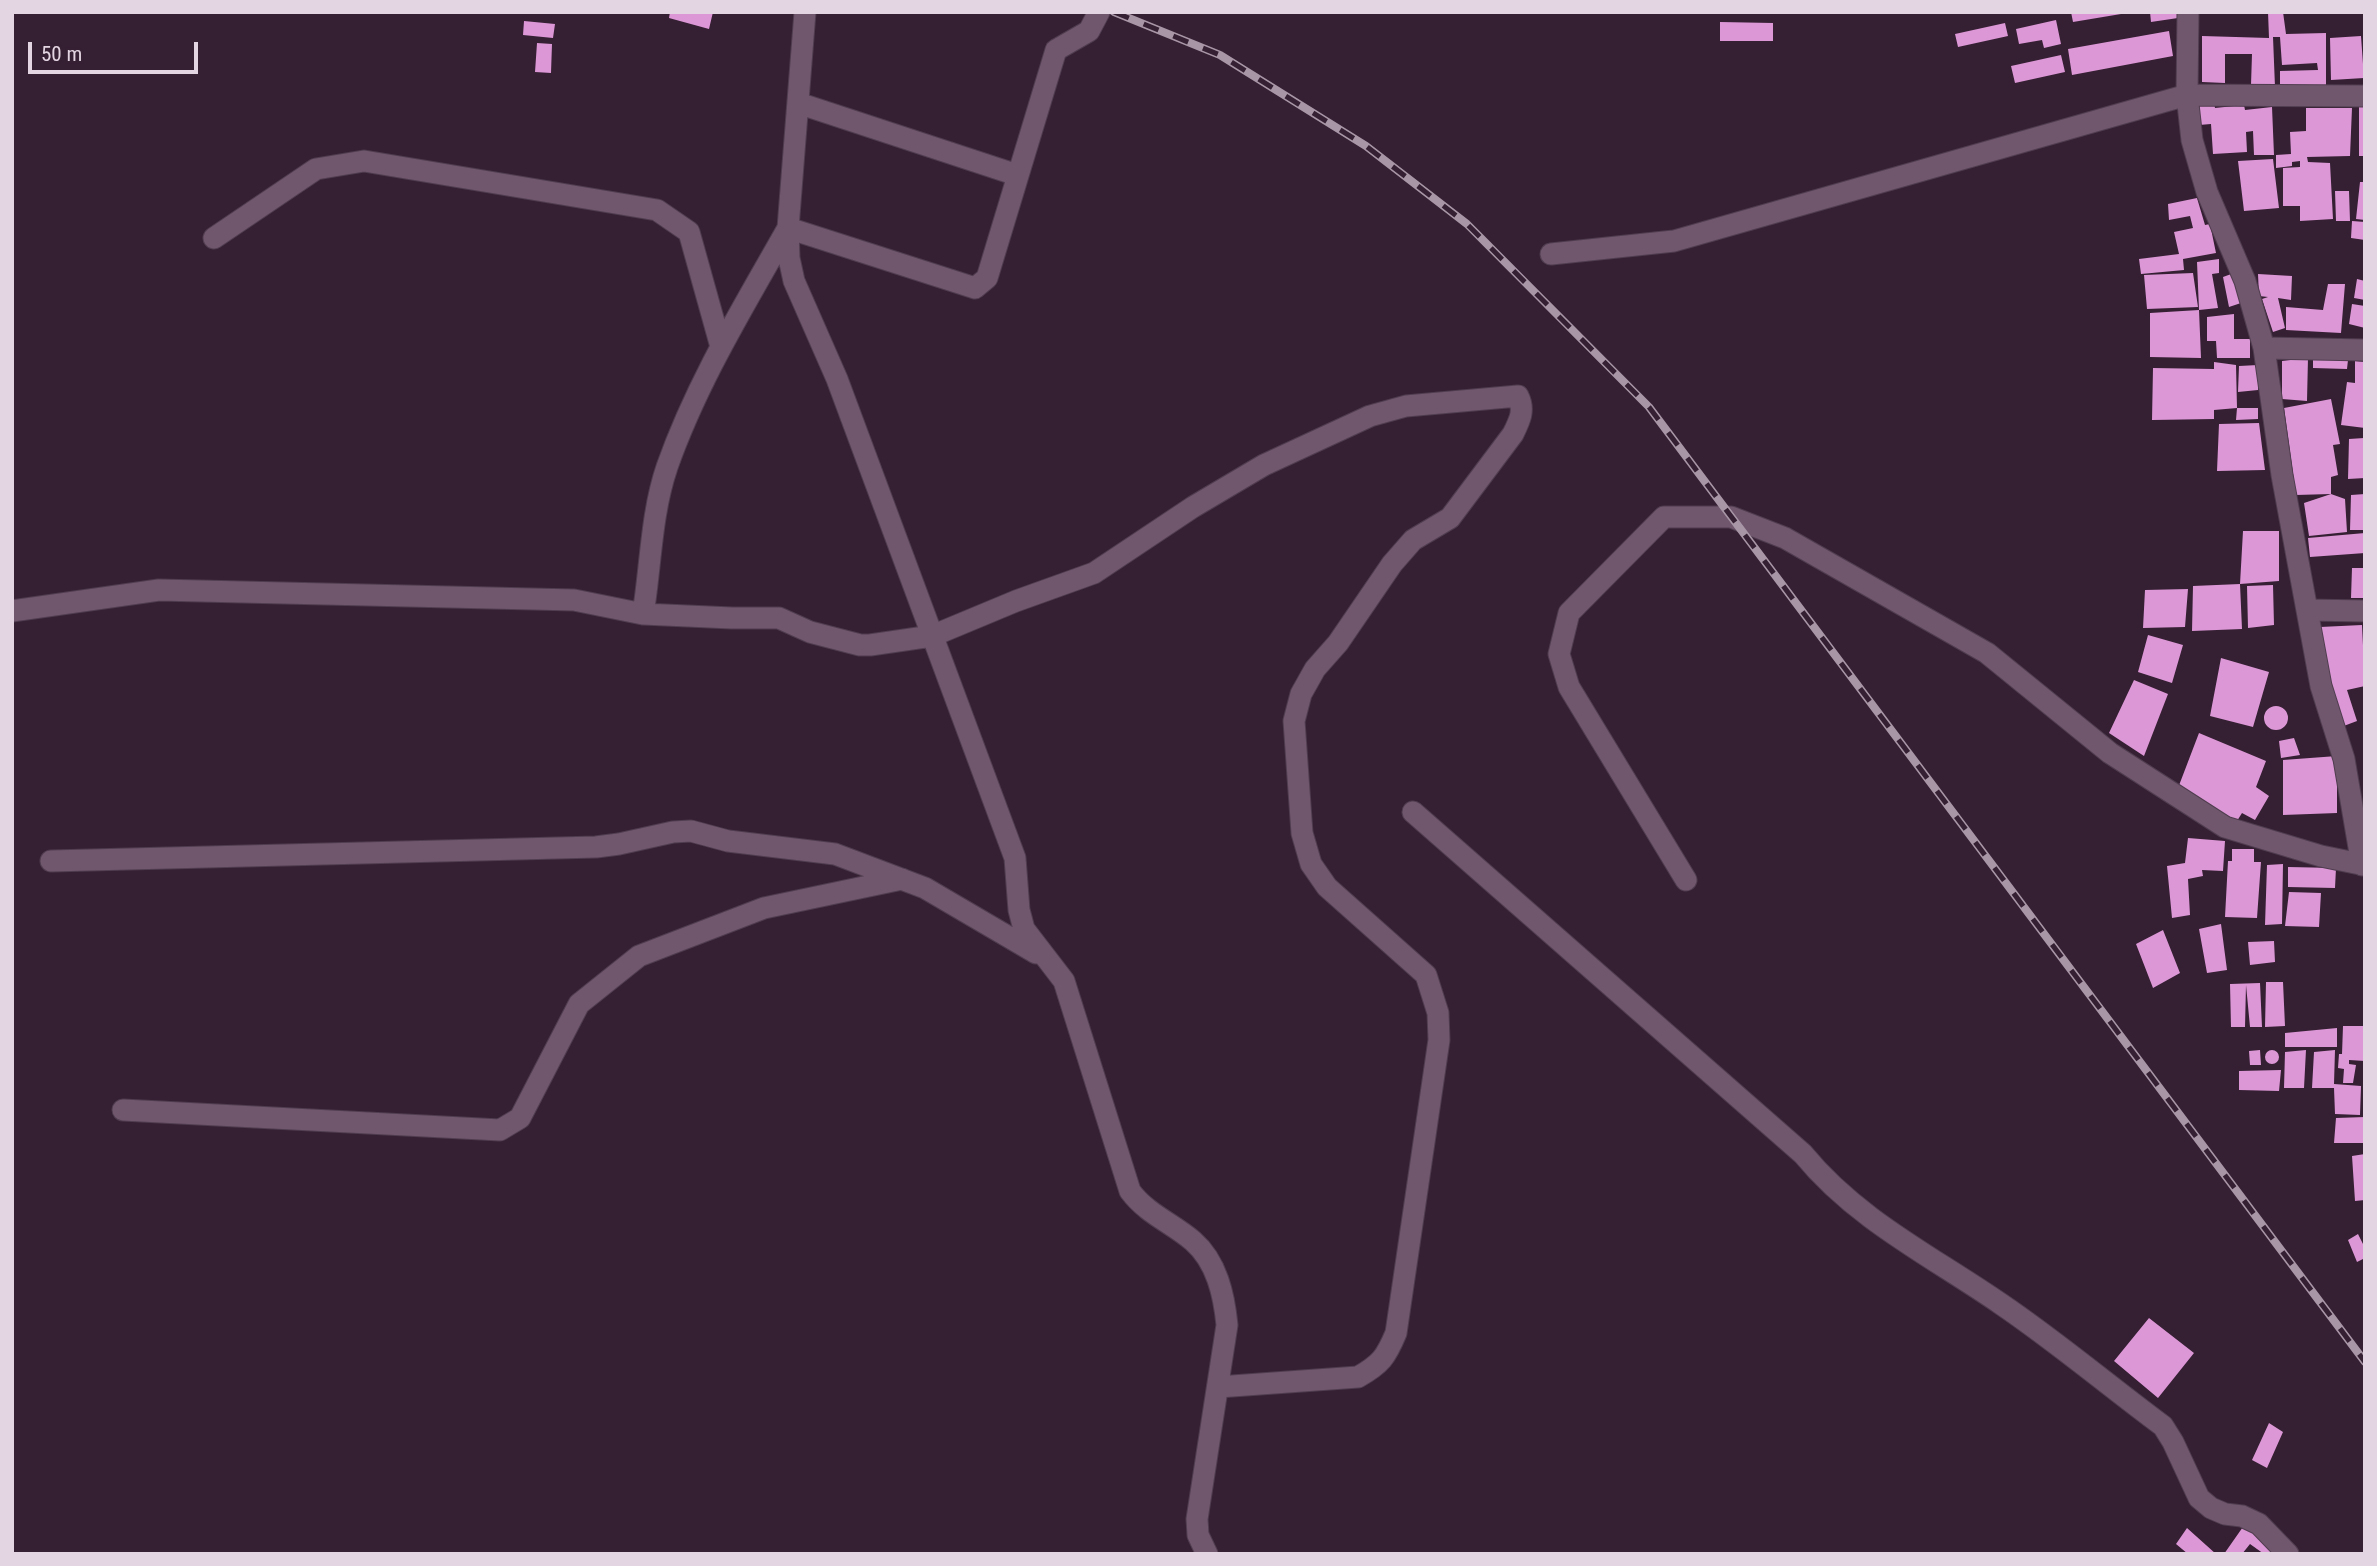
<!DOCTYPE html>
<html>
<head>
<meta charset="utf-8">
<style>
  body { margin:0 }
  #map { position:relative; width:2377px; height:1566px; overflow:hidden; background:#351f33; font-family:"Roboto Condensed",sans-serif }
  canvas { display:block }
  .frame { position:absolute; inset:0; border:14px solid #e4d5e2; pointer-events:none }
  .scale { position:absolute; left:28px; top:42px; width:170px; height:32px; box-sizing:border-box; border:4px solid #e4d5e2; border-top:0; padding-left:9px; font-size:21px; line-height:24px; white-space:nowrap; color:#e4d5e2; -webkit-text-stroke:5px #351f33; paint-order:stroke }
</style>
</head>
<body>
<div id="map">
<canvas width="2377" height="1566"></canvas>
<div class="frame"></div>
<div class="scale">50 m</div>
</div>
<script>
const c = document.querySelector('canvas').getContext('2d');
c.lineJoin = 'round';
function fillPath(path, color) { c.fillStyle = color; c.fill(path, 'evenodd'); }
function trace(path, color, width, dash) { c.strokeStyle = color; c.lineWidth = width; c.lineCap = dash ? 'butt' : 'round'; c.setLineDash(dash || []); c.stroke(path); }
fillPath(new Path2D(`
  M670 12H713L709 29 669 18Z
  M2071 12H2121V14L2073 22Z
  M2150 12H2177L2178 18 2151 22Z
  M2268 12H2283L2286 34 2326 33V88L2280 89V71L2318 70 2317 63 2282 65 2280 37H2273L2275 87 2251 85 2252 54H2225V83L2202 82V36L2269 38Z
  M2056 20 2061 44 2044 48 2042 40 2019 44 2016 29Z
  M524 21 555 24 553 38 523 35Z
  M1720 22 1773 23V41H1720Z
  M2005 23 2008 36 1958 47 1955 34Z
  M2169 31 2173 56 2072 75 2068 49Z
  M2361 36 2364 78 2331 80 2330 38Z
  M537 43 552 44 551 73 535 72Z
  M2061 55 2065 72 2015 83 2011 66Z
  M2214 102 2215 108 2244 105 2245 110 2272 107 2274 155H2254L2253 131 2246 132 2247 152 2213 154 2211 124 2199 125 2198 105Z
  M2365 106V156H2359V107Z
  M2306 108H2352L2350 156 2307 157 2308 162 2330 163 2333 219 2300 221V206H2283V168L2300 167V161L2292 162V166L2276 168V155L2291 154 2290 132 2306 131Z
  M2273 159 2279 208 2244 211 2238 161Z
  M2360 182H2365V220L2356 219Z
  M2335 191H2349L2350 221H2336Z
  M2197 198 2205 225 2210 224 2216 253 2183 259 2184 270 2141 274 2139 259 2179 254 2174 232 2193 228 2190 216 2169 220 2168 204Z
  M2352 221 2365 222V240L2351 238Z
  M2219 259V273L2212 274 2218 308 2199 310 2197 262Z
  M2193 273 2198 307 2147 309 2144 275Z
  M2234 273 2244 302 2229 307 2223 277Z
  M2258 274 2292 276 2291 300 2278 298 2285 328 2273 332 2262 299 2268 297 2259 296Z
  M2357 279 2365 281V300L2354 298Z
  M2328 284H2345L2341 333 2286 330V307L2323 310Z
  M2352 304 2365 306V328L2349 324Z
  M2199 310 2201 358 2150 357V313Z
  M2234 314V339H2250V358H2217L2216 341H2207V317Z
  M2313 351H2349L2347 369 2313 368Z
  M2308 358 2307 401 2282 399V361Z
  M2355 361 2365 362V428L2341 425 2347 382 2355 383Z
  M2214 362 2236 365 2237 408 2214 410V419L2152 420 2153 368 2214 369Z
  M2258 365V390L2238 392 2239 366Z
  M2331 399 2340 444 2333 445 2338 475 2331 477V494L2296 495 2284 408Z
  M2237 408H2258V419L2236 420Z
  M2259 423 2265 470 2217 471 2219 424Z
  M2364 438 2365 478 2348 479 2349 439Z
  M2331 494 2345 499 2347 532 2309 536 2304 503Z
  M2365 494V530H2350L2351 495Z
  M2243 531H2279V581L2240 584Z
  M2365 533V553L2310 557 2308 538Z
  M2352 568H2365V598H2351Z
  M2240 584 2242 629 2192 631 2193 586Z
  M2273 585 2274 625 2248 628 2247 586Z
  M2188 589 2185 627 2143 628 2145 590Z
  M2362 625 2365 686 2347 690 2357 721 2341 727 2325 677 2320 627Z
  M2148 635 2183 645 2172 683 2138 672Z
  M2221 658 2269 672 2253 727 2210 716Z
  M2134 680 2168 694 2144 756 2109 733Z
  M2264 718a12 12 0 1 1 24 0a12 12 0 1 1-24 0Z
  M2199 733 2266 761 2256 787 2269 796 2255 820 2242 813 2237 821 2178 788Z
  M2294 738 2300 755 2281 758 2279 741Z
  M2337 756V813L2283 815V760Z
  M2188 838 2225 841 2223 871 2202 870 2203 876 2188 879 2190 915 2172 918 2167 866 2185 863Z
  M2232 849H2254V862H2261L2257 918 2225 917 2228 861H2232Z
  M2283 864 2282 924 2265 925 2267 865Z
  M2288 867 2336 868 2335 888 2288 887Z
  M2289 892 2321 893 2319 927 2285 926Z
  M2221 924 2227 970 2207 973 2199 929Z
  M2163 930 2180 973 2153 988 2136 944Z
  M2274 941 2275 962 2250 965 2248 942Z
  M2266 982H2283L2285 1026 2265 1027Z
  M2260 983 2262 1027H2250L2246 985 2245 1027H2231L2230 984Z
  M2343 1026H2365V1061L2349 1060V1064L2356 1065 2353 1083H2343L2344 1069 2338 1068 2339 1054H2342Z
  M2337 1028V1047H2285V1033Z
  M2260 1050 2261 1065H2250L2249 1051Z
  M2306 1050 2304 1088H2284L2285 1052Z
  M2335 1050 2334 1084 2361 1086 2360 1115 2335 1114 2334 1088H2312L2314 1052Z
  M2265 1057a7 7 0 1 1 14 0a7 7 0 1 1-14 0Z
  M2281 1070 2279 1091 2239 1090V1071Z
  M2365 1117V1143H2334L2336 1118Z
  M2365 1154V1200L2355 1201 2352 1156Z
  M2358 1234 2365 1248V1258L2357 1262 2348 1240Z
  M2149 1318 2194 1353 2158 1398 2114 1361Z
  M2269 1423 2283 1432 2267 1468 2252 1460Z
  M2245 1524 2277 1547 2273 1554H2264L2250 1544 2242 1554H2224Z
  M2187 1528 2216 1554H2188L2176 1544Z`), '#dc97d6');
const minor = new Path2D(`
  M805 12 788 228 789 258 794 281 837 379 1015 858 1019 910 1024 929 1064 981 1130 1191C1147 1214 1172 1223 1193 1241 1217 1262 1224 1295 1227 1325L1197 1519 1198 1535 1207 1554
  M2188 12 2187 95 2192 140 2207 192 2245 281 2264 348 2282 475 2321 686 2344 759 2362 865
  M798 103 1017 175
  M214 238 316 169 364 161 657 210 689 232 721 347
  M1551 254 1674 241 2187 95 2365 96
  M2264 348 2365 350
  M2307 610 2365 611
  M12 611 159 590 574 600 643 614 732 618H779L810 632 860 645H870L932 636 1016 601 1094 573 1193 507 1264 465 1370 416 1406 406 1518 396C1525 410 1520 420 1513 434L1450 518 1413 540 1392 564 1338 643 1315 669 1301 694 1294 721 1302 833 1311 864 1327 887 1426 975 1438 1013 1439 1040 1396 1333C1386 1357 1381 1364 1358 1377L1218 1387
  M643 614C651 565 651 514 667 467 697 382 744 306 788 228L975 288 987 278 1056 50 1089 31 1099 12
  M1413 812 1803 1154C1857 1220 1933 1257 2001 1304 2057 1342 2109 1386 2163 1426L2173 1442 2199 1498 2211 1508 2225 1514 2242 1516 2259 1524 2288 1554
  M51 861 596 847 619 844 673 832 691 831 728 841 835 854 925 888 1036 953
  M1686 880 1569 687 1559 654 1569 613 1664 517H1731L1785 538 1987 653 2110 753 2225 827 2321 856 2365 865
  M123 1110 500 1130 520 1118 579 1004 639 956 764 908 902 879`);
trace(minor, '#503d4f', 23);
trace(minor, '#70576e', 21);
const rail = new Path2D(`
  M1114 12 1220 55 1366 146 1467 224 1649 407 2365 1362`);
trace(rail, '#a896a6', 8);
trace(rail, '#351f33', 5, [16]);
</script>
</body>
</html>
